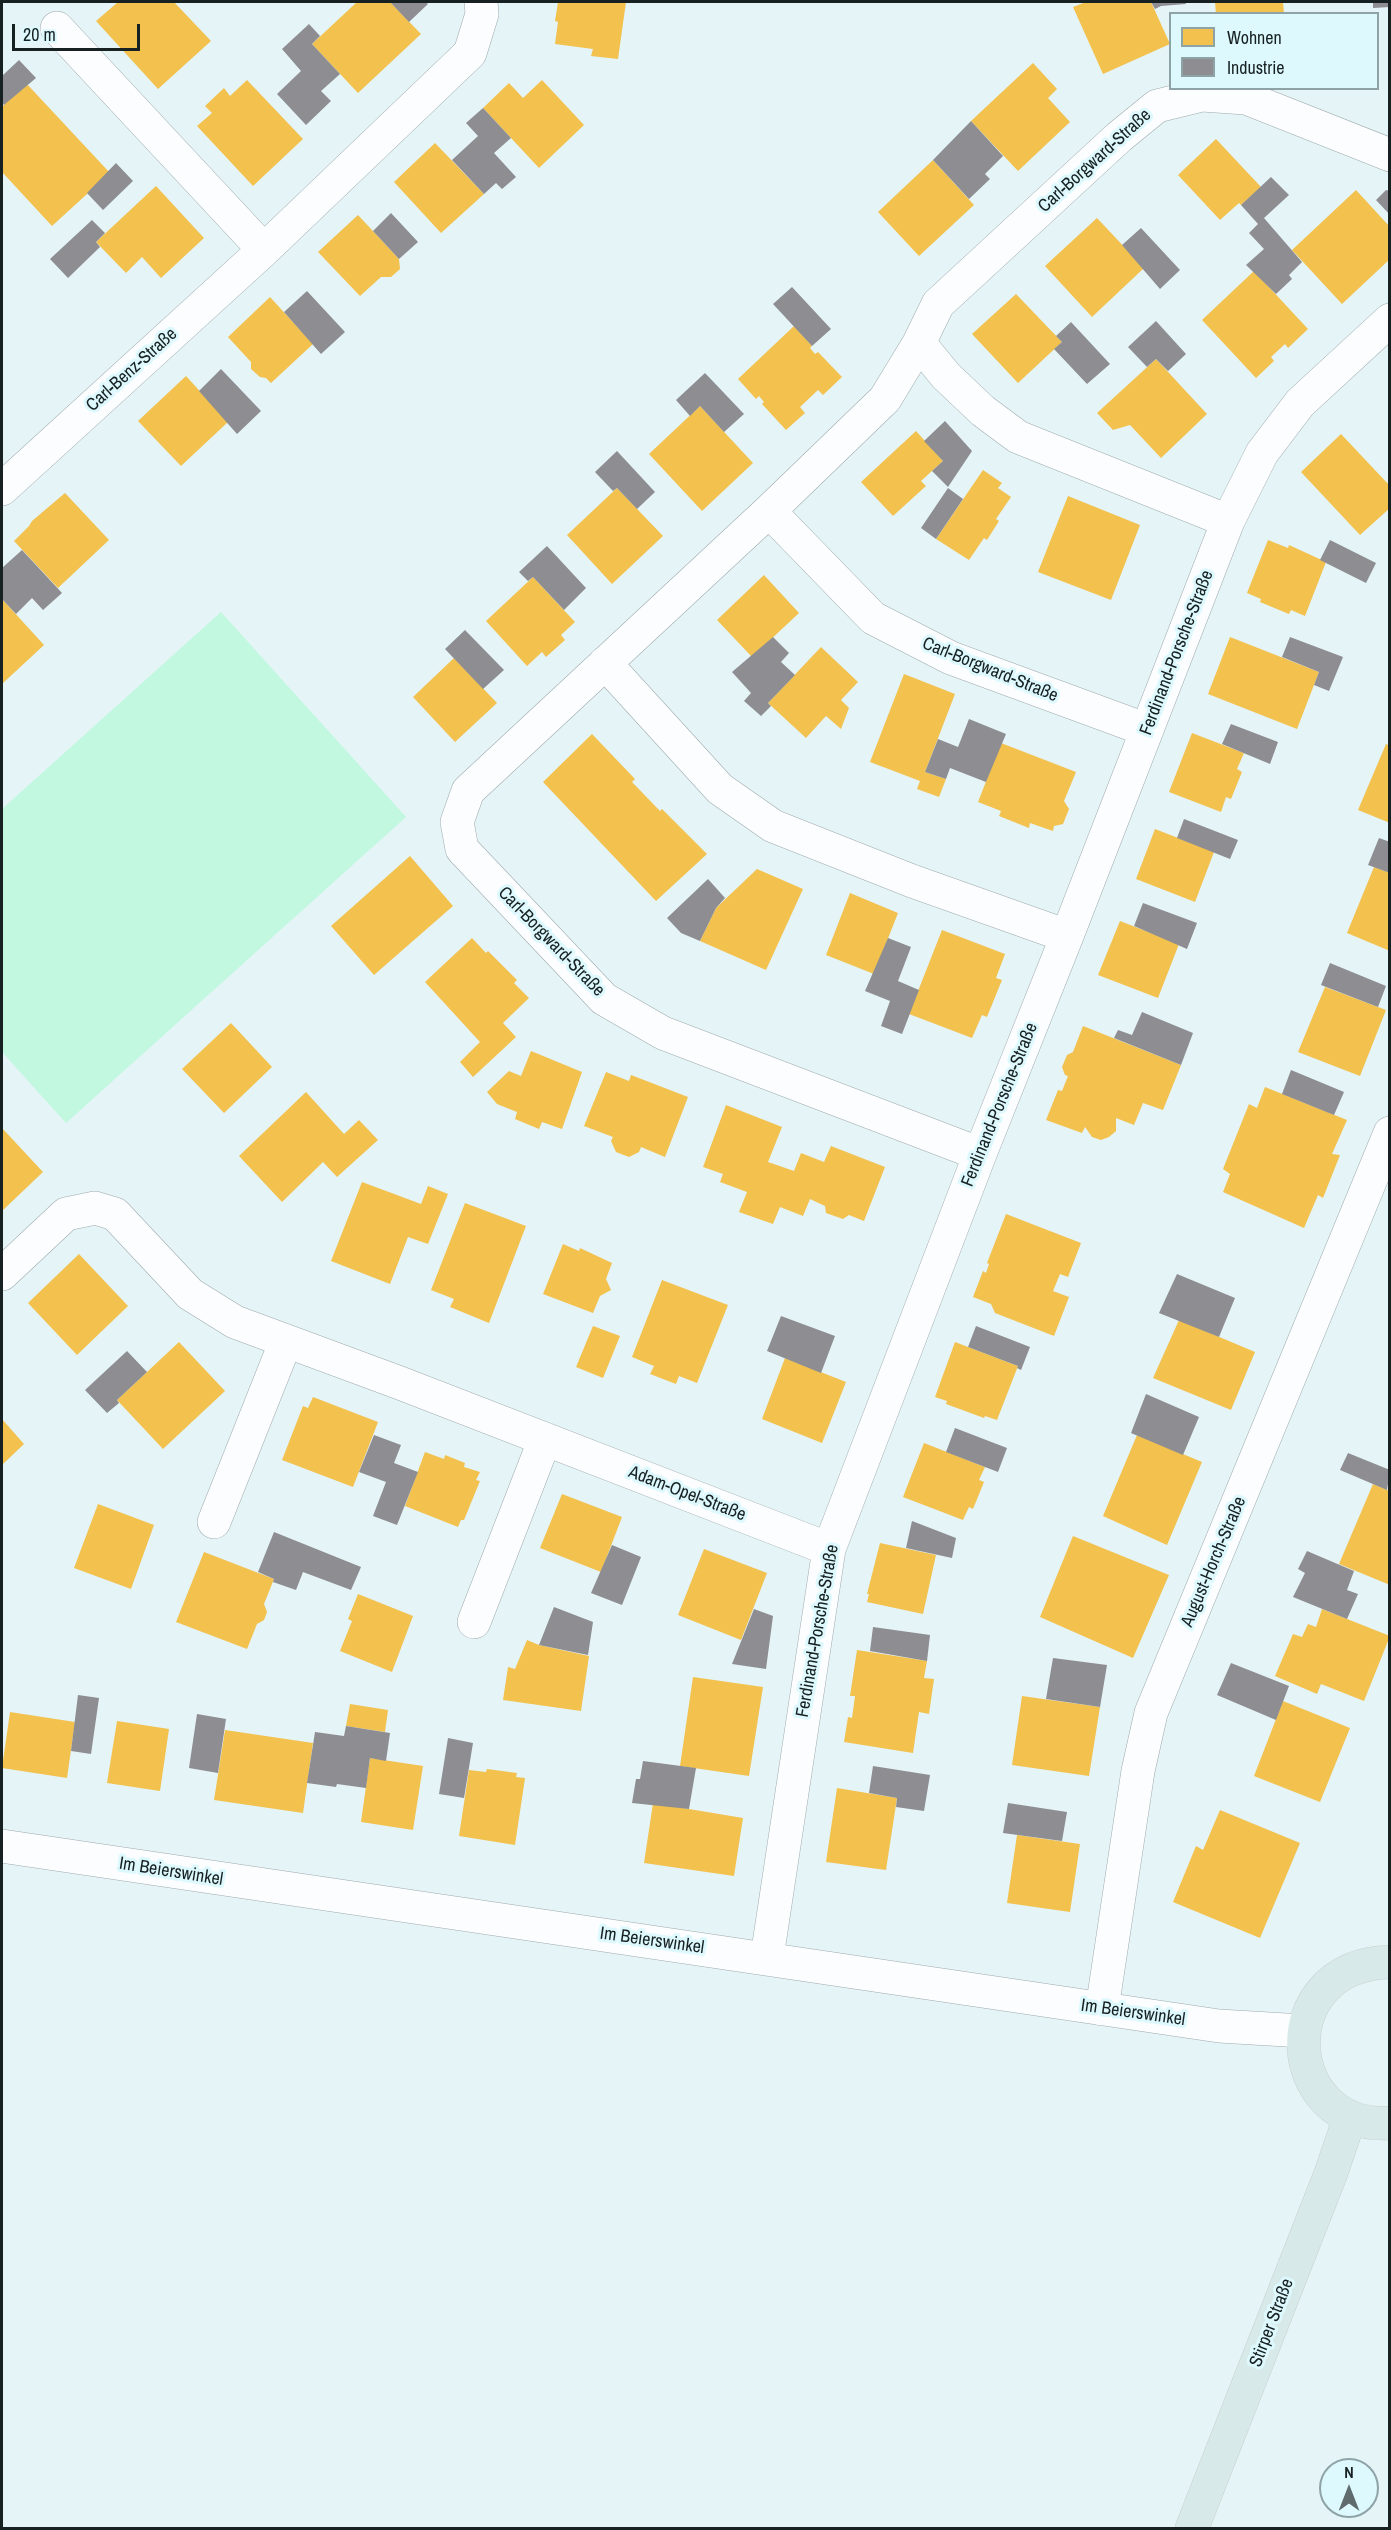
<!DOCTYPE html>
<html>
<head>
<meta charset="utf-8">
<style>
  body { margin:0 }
  #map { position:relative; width:1391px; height:2530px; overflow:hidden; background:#e5f4f7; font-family:"Archivo Narrow",sans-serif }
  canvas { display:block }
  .frame { position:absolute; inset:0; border:3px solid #172122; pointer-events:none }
  .legend { position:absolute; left:1169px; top:12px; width:210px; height:78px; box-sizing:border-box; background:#def9fe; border:2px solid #8ea3a6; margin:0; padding:8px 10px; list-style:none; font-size:18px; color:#172122 }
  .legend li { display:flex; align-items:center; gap:12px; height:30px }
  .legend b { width:30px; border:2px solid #8ea3a6 }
  .north { position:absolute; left:1319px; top:2458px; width:60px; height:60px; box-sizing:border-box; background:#def9fe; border:2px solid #8ea3a6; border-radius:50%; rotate:0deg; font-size:16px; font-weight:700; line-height:24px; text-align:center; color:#172122 }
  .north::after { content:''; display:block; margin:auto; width:21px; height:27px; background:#5f6b6d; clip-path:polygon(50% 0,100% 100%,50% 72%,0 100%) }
  .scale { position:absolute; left:12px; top:24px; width:128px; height:27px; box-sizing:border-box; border:3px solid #172122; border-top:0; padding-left:8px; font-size:18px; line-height:21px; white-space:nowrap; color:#172122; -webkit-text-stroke:4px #def9fe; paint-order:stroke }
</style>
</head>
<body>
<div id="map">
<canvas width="1391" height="2530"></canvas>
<div class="frame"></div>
<ul class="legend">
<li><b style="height:16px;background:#f2c14e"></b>Wohnen</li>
<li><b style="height:16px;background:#8d8d92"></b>Industrie</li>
</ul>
<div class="north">N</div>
<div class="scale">20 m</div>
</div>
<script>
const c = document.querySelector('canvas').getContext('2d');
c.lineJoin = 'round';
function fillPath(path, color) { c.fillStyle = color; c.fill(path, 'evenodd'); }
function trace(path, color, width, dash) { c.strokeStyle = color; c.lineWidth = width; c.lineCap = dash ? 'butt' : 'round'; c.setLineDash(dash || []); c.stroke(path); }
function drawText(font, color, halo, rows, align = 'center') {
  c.font = font + ' "Archivo Narrow",sans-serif'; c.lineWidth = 6; c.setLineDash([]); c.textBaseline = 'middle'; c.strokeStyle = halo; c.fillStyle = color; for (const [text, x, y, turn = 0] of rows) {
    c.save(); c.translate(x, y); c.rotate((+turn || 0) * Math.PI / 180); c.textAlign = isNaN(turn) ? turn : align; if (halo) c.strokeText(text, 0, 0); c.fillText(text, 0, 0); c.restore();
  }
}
fillPath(new Path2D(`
  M221 612 406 817 66 1123 2 1052V809Z`), '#c1f8df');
fillPath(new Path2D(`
  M118 2H174L211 41 158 89 96 21Z
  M357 2H390L421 34 358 93 312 44Z
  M558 2H626L618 59 591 56 593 49 555 44 558 22 555 21Z
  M1086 2H1151L1170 44 1103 74 1073 7Z
  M1215 2H1283L1284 14H1216Z
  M1033 63 1057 89 1048 98 1070 122 1018 171 971 121Z
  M247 80 303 139 253 186 197 126 212 113 205 106 224 88 230 96Z
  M542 80 584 125 539 168 483 108 509 83 523 98Z
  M26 83 110 173 52 226 2 172V107Z
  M1216 139 1261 187 1241 205 1239 203 1220 220 1178 175Z
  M435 143 484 194 441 233 394 182Z
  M933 160 974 205 919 256 878 212Z
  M156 186 204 238 161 278 142 257 126 273 96 242Z
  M1356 190 1390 227V259L1342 304 1292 250Z
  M358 215 399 259 400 269 391 277H381L360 296 318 252Z
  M1097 218 1144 268 1092 317 1045 266Z
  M1254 271 1308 329 1288 348 1285 344 1271 357 1274 361 1256 378 1202 320Z
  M1016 294 1062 342 1018 383 972 334Z
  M270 297 313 344 271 383 266 378 260 377 251 369V362L228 337Z
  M794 326 812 346 810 348 815 354 818 352 842 377 823 395 818 390 800 407 805 413 786 430 762 404 764 402 759 396 756 399 738 379Z
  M1156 359 1207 414 1161 458 1130 425 1113 430 1097 413Z
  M186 376 228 422 181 466 138 421Z
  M700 406 753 463 702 511 649 454Z
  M916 431 943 461 921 481 926 486 893 516 861 482Z
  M1341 434 1390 486V508L1360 535 1301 472Z
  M983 470 1002 483 998 488 1011 497 996 519 999 521 987 540 984 538 969 560 936 539Z
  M617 488 663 536 612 584 567 535Z
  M65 493 109 540 58 588 14 541 29 526 32 521Z
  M1068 496 1140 525 1111 600 1038 572Z
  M1268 540 1288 548 1289 545 1326 562 1305 616 1291 610 1289 614 1260 602 1261 599 1247 593Z
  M764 575 799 613 752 657 717 620Z
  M533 577 575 622 561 635 565 640 546 657 542 652 527 666 486 621Z
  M2 599 44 645 2 684Z
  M1230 637 1319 672 1297 729 1208 694Z
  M821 647 858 682 841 700 849 708 841 729 826 716 806 738 768 703Z
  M454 658 497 703 455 742 413 697Z
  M904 674 955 694 925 772 946 779 939 797 917 789 920 781 870 762Z
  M1192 733 1244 753 1237 769 1242 772 1231 799 1226 797 1221 812 1169 792Z
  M592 734 635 779 632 782 660 811 662 809 707 854 656 901 543 782Z
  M1001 743 1076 772 1064 801 1069 809 1063 824 1054 826 1053 831 1030 823 1029 828 999 816 1001 811 978 802Z
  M1386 744 1390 746V823L1358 810Z
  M1155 829 1214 852 1195 902 1136 879Z
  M410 856 453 906 374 975 331 926Z
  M1374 867 1390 873V951L1347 933Z
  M757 869 803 889 766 970 700 941 716 908Z
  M850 893 898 913 874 974 826 955Z
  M1120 921 1179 944 1158 998 1098 975Z
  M942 930 1005 954 996 978 1002 980 987 1017 982 1015 972 1038 909 1014Z
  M472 938 486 953 488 951 517 980 514 983 529 998 503 1023 516 1037 473 1077 460 1062 480 1042 425 982Z
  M1325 987 1386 1010 1360 1076 1298 1052Z
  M231 1023 272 1067 224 1113 182 1069Z
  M1083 1026 1181 1065 1163 1110 1143 1103 1134 1125 1116 1118V1131L1109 1137 1101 1140 1092 1137 1085 1127 1082 1133 1046 1120 1058 1090 1062 1091 1068 1076 1065 1075 1062 1067 1067 1055 1073 1052Z
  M531 1051 582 1072 562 1129 542 1122 539 1129 515 1119 517 1112 497 1104 487 1092 509 1071 521 1076Z
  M606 1072 629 1081 631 1075 688 1097 665 1157 641 1147 639 1152 629 1157 616 1152 611 1141 613 1137 584 1126Z
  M1265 1087 1347 1120 1332 1154 1340 1155 1323 1198 1318 1195 1304 1228 1223 1192 1230 1174 1223 1169 1249 1104 1257 1108Z
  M306 1092 344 1134 359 1120 378 1140 337 1177 323 1162 282 1202 239 1156Z
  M726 1105 782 1127 768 1162 794 1171 801 1153 824 1162 831 1146 885 1167 864 1221 849 1215 843 1219 826 1213 825 1206 810 1199 803 1216 780 1207 773 1224 739 1212 747 1192 720 1182 723 1174 703 1167Z
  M2 1128 43 1172 2 1211Z
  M362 1182 421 1204 428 1186 448 1194 428 1244 408 1237 390 1284 331 1261Z
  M465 1203 526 1226 489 1323 450 1307 454 1299 431 1290Z
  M1006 1214 1081 1243 1068 1277 1060 1274 1053 1291 1069 1297 1054 1336 995 1313 991 1304 973 1297 983 1271 986 1273 989 1264 987 1263Z
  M563 1244 579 1251 580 1248 612 1263 606 1279 611 1290 600 1296 593 1313 543 1294Z
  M79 1254 128 1306 77 1355 28 1303Z
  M662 1280 728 1305 697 1383 679 1376 676 1384 650 1374 654 1366 632 1357Z
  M1179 1320 1255 1352 1231 1410 1153 1378Z
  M593 1326 620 1336 603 1378 576 1367Z
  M179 1342 225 1391 163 1449 117 1400Z
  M955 1342 1018 1366 997 1420 985 1416 984 1418 946 1404 947 1401 935 1397Z
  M785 1358 846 1382 822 1443 762 1419Z
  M313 1397 378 1422 353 1487 282 1460 303 1406 308 1408Z
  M2 1419 24 1444 2 1465Z
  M1137 1435 1202 1462 1167 1545 1103 1516Z
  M924 1443 985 1467 979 1480 984 1482 973 1509 969 1507 963 1520 903 1497Z
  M425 1452 444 1459 445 1455 465 1463 464 1467 480 1472 476 1480 480 1481 464 1520H461L458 1527 405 1506Z
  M1373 1484 1390 1491V1585L1339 1564Z
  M562 1494 622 1517 601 1572 540 1548Z
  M98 1504 154 1525 131 1589 74 1568Z
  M1073 1536 1169 1575 1133 1658 1040 1617Z
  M880 1543 936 1555 923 1614 867 1602 869 1594H867Z
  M704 1549 767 1573 741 1640 678 1615Z
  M204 1552 274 1579 264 1604 267 1612 264 1620 257 1624 247 1649 176 1622Z
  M358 1594 413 1616 392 1672 340 1651 352 1621 348 1619Z
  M1322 1609 1390 1636 1364 1701 1321 1684 1317 1694 1275 1676 1293 1634 1302 1637 1308 1624 1316 1627Z
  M527 1640 539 1645 589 1656 581 1711 503 1700 508 1667 515 1669Z
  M857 1650 927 1661 924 1678 934 1679 929 1714 919 1712 913 1753 844 1742 848 1717 852 1718 855 1696H850Z
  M693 1677 763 1687 749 1776 680 1766Z
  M1022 1696 1100 1707 1089 1776 1012 1765Z
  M1283 1701 1350 1728 1320 1802 1254 1776Z
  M350 1704 388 1710 385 1732 346 1726Z
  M10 1712 75 1722 67 1778 2 1768Z
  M117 1721 169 1729 160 1791 107 1783Z
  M225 1730 313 1743 303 1813 214 1800Z
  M370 1758 423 1766 413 1830 361 1822Z
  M487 1769 517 1773 516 1777 525 1778 515 1845 459 1836 469 1770 486 1772Z
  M837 1788 897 1798 886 1870 826 1862Z
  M653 1803 743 1818 734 1876 644 1863Z
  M1220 1810 1300 1843 1260 1938 1173 1902 1196 1846 1203 1850Z
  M1017 1835 1080 1844 1070 1912 1007 1903Z`), '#f2c14e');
fillPath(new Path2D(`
  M390 2H426L428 4 409 22Z
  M1151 2H1185L1186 4 1161 6 1155 9Z
  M1373 2H1390V7L1373 8Z
  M309 24 320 36 312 44 340 74 321 91 331 101 306 125 277 94 301 71 282 49Z
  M19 60 36 78 4 105 2 102V76Z
  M483 108 511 138 494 153 516 177 502 189 496 183 484 194 452 160 478 136 466 123Z
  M971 121 1003 156 985 174 990 179 969 199 933 160Z
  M116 163 133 181 103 210 87 193Z
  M1271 177 1289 195 1264 218 1302 262 1289 275 1292 279 1276 294 1246 265 1264 249 1249 233 1258 224 1241 205Z
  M1386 190 1390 191V215L1376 200Z
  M391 213 418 242 399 259 373 231Z
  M92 220 105 233 96 242 100 247 68 278 50 259Z
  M1141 228 1180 270 1160 289 1122 245Z
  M792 287 831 329 812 346 773 304Z
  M307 291 345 332 321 354 284 312Z
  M1156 321 1186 354 1168 371 1156 359 1147 367 1128 347Z
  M1071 322 1110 364 1087 384 1054 349 1062 342 1056 336Z
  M221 369 261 411 237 434 199 391Z
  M705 373 744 414 724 432 700 406 690 416 676 400Z
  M945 421 972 451 948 487 932 471 943 461 924 441Z
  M617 451 655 492 637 509 617 488 613 491 595 472Z
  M948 488 963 499 936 539 921 528Z
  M1330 540 1376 563 1366 583 1320 560Z
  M547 546 586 588 564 610 533 577 528 581 519 572Z
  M22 550 62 593 43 610 32 598 16 614 2 599V568Z
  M465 630 504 670 483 689 445 649Z
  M773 637 789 653 781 662 795 675 768 703 771 706 761 716 744 701 751 693 732 672Z
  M1290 637 1343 657 1329 691 1314 685 1319 672 1282 657Z
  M969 719 1006 734 986 782 950 768 946 779 925 772 938 739 958 747Z
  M1231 724 1278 742 1270 764 1222 744Z
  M1184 819 1238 840 1230 859 1177 838Z
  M1379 838 1390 842V873L1368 865Z
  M708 879 725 898 716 908 700 941 681 933 667 918Z
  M1143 903 1197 923 1187 949 1134 926Z
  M888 938 911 947 898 981 919 990 902 1034 881 1026 890 1001 865 991Z
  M1330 963 1386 986 1378 1007 1321 985Z
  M1142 1012 1193 1033 1181 1065 1114 1038 1118 1030 1132 1035Z
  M1291 1070 1344 1092 1334 1115 1282 1094Z
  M1177 1274 1235 1298 1219 1337 1159 1313Z
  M781 1316 835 1336 821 1373 767 1351Z
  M976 1326 1030 1347 1021 1370 1017 1368 1018 1366 968 1347Z
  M127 1351 147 1372 117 1400 119 1403 107 1413 85 1390Z
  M1146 1394 1199 1417 1183 1455 1131 1433Z
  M955 1428 1007 1448 998 1472 946 1452Z
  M374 1435 401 1445 394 1463 418 1472 397 1525 373 1516 386 1482 359 1472Z
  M1348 1453 1390 1470 1387 1490 1340 1470Z
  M912 1521 956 1538 952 1558 906 1548Z
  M274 1532 361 1567 351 1590 303 1572 296 1590 273 1582 274 1579 258 1572Z
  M612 1545 641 1557 622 1605 591 1593Z
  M1307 1551 1354 1571 1347 1590 1358 1594 1347 1619 1293 1597 1305 1573 1298 1569Z
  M554 1607 593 1622 588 1655 539 1645Z
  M754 1609 773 1616 766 1669 732 1664Z
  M873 1627 930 1635 927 1661 870 1651Z
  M1053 1658 1107 1665 1100 1707 1046 1699Z
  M1231 1663 1289 1686 1276 1720 1217 1695Z
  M78 1695 99 1698 91 1754 71 1751Z
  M197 1714 226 1719 218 1773 189 1768Z
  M346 1726 390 1733 386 1761 370 1758 366 1788 337 1784 336 1787 307 1783 315 1732 344 1736Z
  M448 1738 473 1743 464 1798 439 1794Z
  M643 1761 696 1768 689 1809 632 1803 636 1779H640Z
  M873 1766 930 1775 924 1811 896 1807 897 1798 869 1793Z
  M1008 1803 1067 1812 1062 1841 1003 1833Z`), '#8d8d92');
const minor = new Path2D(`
  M57 28 264 250
  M919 343 946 376 983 411 1018 437 1228 521
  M2 489 264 250 470 53 482 14 481 2
  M769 511 873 618 951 658 1147 730
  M605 663 720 789 773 826 912 881 1067 936
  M980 1154 663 1033 604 999 462 849 457 822 468 791 769 511 885 399 919 343 938 304 1119 137 1157 106 1202 95 1246 98 1390 155
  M2 1274 66 1214 95 1208 115 1214 190 1294 235 1322 400 1383 829 1549
  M214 1522 286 1341
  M474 1622 545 1439
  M2 1846 1219 2026 1303 2031
  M767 1957 829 1549 980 1154 1067 936 1228 521 1262 453 1300 403 1390 320
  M1102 2009 1138 1771 1151 1713 1390 1133`);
const major = new Path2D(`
  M1390 1962C1269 1965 1281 2130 1390 2123
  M1192 2528 1331 2173 1350 2117`);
trace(minor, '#9faaad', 34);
trace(major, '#c7cfd0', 34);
trace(minor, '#fbfdfe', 33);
trace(major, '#d8e9e9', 33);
drawText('18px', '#172122', '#def9fe', [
  ["Carl-Borgward-Straße",1095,161,-42],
  ["Carl-Benz-Straße",132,370,-42],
  ["Ferdinand-Porsche-Straße",1177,653,-69],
  ["Carl-Borgward-Straße",990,670,22],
  ["Carl-Borgward-Straße",551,942,46],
  ["Ferdinand-Porsche-Straße",1000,1105,-68],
  ["Adam-Opel-Straße",687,1494,21],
  ["August-Horch-Straße",1214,1562,-67],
  ["Ferdinand-Porsche-Straße",818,1631,-80],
  ["Im Beierswinkel",171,1872,9],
  ["Im Beierswinkel",652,1941,8],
  ["Im Beierswinkel",1133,2013,8],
  ["Stirper Straße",1272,2323,-69]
]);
</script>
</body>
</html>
